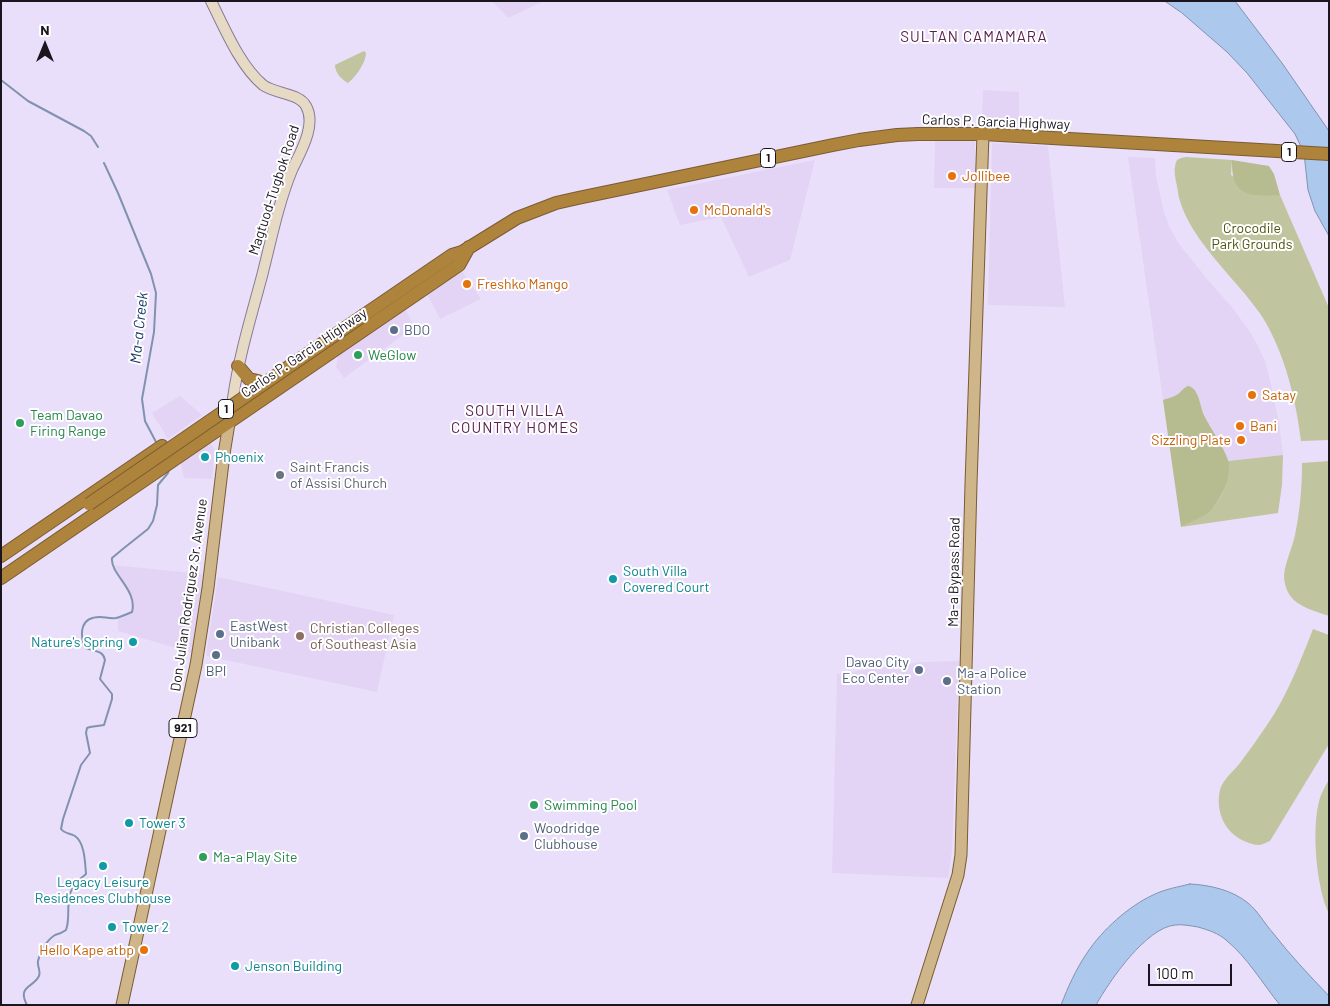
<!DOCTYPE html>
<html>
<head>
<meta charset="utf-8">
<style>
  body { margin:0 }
  #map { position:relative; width:1330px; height:1006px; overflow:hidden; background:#eadffa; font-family:Barlow,sans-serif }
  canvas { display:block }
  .frame { position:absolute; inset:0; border:2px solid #1a151f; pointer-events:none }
  .north { position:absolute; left:20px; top:20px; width:50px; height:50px; -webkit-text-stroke:4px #fff; paint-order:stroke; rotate:0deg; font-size:14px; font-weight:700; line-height:20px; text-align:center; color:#1a151f }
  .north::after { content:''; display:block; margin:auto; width:18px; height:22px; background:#1a151f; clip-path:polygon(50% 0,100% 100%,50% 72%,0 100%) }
  .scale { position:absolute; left:1148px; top:964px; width:84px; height:22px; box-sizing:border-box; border:2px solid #1a151f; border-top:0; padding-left:6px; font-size:15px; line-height:18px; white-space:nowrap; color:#1a151f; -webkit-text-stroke:4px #fff; paint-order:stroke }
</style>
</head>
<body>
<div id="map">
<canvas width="1330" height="1006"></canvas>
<div class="frame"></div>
<div class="north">N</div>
<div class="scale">100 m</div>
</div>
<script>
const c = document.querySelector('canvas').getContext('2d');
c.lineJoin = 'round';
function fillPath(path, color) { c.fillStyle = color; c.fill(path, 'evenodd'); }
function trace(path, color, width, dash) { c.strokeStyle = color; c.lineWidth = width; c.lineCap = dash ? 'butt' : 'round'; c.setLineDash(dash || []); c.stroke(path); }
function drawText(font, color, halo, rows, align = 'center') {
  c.font = font + ' Barlow,sans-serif'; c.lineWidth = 4; c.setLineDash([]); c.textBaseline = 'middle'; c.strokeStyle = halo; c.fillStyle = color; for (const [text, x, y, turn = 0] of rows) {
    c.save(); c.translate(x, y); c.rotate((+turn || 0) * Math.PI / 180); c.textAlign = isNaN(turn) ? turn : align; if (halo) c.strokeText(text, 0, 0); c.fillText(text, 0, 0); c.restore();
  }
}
fillPath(new Path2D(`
  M492 1H544L508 18Z
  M983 90 1019 92V122L982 119Z
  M935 141H975V188H934Z
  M992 143 1048 146 1065 307 988 305Z
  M1128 157 1155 158 1156 176 1164 212 1169 226 1176 239 1183 249 1208 280 1232 307 1250 332 1257 344 1265 361 1271 384 1279 423 1283 455 1228 461 1204 414 1196 392 1188 387 1184 388 1181 392 1174 397 1163 400Z
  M815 160 790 260 749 277 721 217 680 225 667 190Z
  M460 268 481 299 440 319 426 292Z
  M404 306 414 327 344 378 336 367 339 350Z
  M180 396 202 415 168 439 152 413Z
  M209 441 215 450 212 479 184 478 180 460Z
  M113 565 203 574 193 653 118 631V618L131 612 133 605 128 589Z
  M218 577 394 615 377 692 206 656Z
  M959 661 952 852 948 878 832 873 837 674 922 662Z`), '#e3d4f6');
fillPath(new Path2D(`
  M364 51 366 53C366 62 356 77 348 83 342 80 335 73 335 65L339 63Z
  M1186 157 1232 160 1231 175 1262 195H1280L1329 308V440L1301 441C1296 400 1285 354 1263 318 1258 310 1251 302 1245 294 1223 268 1189 233 1180 201 1178 196 1178 191 1177 186 1175 177 1173 168 1177 160L1181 158Z
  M1283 455 1282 485 1278 513 1181 527C1189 522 1203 517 1209 511 1224 498 1228 480 1228 461Z
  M1329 461V616C1315 611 1297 607 1289 594 1286 589 1284 582 1284 576 1285 562 1292 549 1295 535 1300 511 1302 487 1302 463Z
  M1313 629 1329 635V744L1270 841C1267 842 1262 845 1259 845 1254 845 1249 843 1244 841 1225 833 1215 811 1220 790 1223 779 1233 772 1240 763 1249 751 1258 738 1267 725 1287 696 1300 662 1313 629Z
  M1329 780V914C1316 887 1311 826 1320 798 1322 792 1325 786 1329 780Z`), '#c0c49f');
fillPath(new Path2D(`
  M1232 160 1269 166 1274 174 1280 195C1250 196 1231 198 1232 160Z
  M1188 386C1199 388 1200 406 1204 415 1211 429 1223 446 1228 460 1233 475 1220 502 1209 512 1202 518 1189 522 1181 527L1163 400C1168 398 1174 397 1178 394 1182 391 1183 388 1188 386Z`), '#b7bb90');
const water = new Path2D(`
  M1165 1H1235L1282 63 1329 131V236L1315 211 1308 190 1304 153 1295 134 1247 73 1227 52 1182 13Z
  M1190 884C1210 885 1232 890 1248 903 1258 911 1264 923 1273 933 1290 955 1309 975 1329 996V1005H1280C1262 983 1248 958 1226 940 1218 933 1208 930 1198 927 1191 926 1183 924 1175 925 1146 928 1110 980 1096 1005H1061C1068 987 1076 969 1087 953 1102 930 1129 906 1153 895 1165 889 1178 887 1190 884Z`);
fillPath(water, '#adc8ed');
trace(water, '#8192af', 1);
trace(new Path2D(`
  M1 80 28 101 84 131 91 136 98 147
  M104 163 118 193 151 274 156 293 154 332 142 399 145 421 156 442
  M27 1005C17 986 33 988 39 976 41 971 37 966 38 961 40 951 47 940 55 935 59 934 62 933 66 930 71 917 65 901 72 889 75 883 81 878 86 874 85 863 85 843 75 836 70 833 65 834 61 829L63 819 81 765 90 753 86 733 87 728 90 727 104 725 112 699V694L100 679 105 660C103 649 92 652 84 647 80 633 80 617 100 617 105 617 110 619 116 618 121 617 127 614 132 612 138 590 110 574 112 558L124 548 148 529 153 521 157 505 158 485 168 473 169 470`), '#8192af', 2);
const secondary = new Path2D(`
  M211 1C224 27 240 66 263 85 275 94 299 93 306 106 317 125 300 153 292 170 278 204 271 241 262 276 251 317 239 356 233 398`);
const primary = new Path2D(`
  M122 1005 196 665 208 588 224 454 230 417
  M917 1005 958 875 961 855 971 484 983 134`);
const highway = new Path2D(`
  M364 315 452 255 462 252 517 218 556 203 578 198 833 145 859 140 897 135 918 134H983L1329 154
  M238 366 249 379 258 381
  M1 556 162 446
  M1 578 459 265 469 247`);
trace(secondary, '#877c95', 12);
trace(primary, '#7a5c32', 13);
trace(highway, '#7a5c32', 14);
trace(secondary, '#e7dac4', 10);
trace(primary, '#ceb58a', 11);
trace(highway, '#ae833c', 12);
const highwayBridge = new Path2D(`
  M89 504 364 315`);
trace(highwayBridge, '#7a5c32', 14, []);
trace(highwayBridge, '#ae833c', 12);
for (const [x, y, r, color] of [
  [952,176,5,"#e8710a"],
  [694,210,5,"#e8710a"],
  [467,284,5,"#e8710a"],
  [394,330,5,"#5c6f8a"],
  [358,355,5,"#2e9e5b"],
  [1252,395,5,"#e8710a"],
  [20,423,5,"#2e9e5b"],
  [1240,426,5,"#e8710a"],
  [1241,440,5,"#e8710a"],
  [205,457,5,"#0f9aa8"],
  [280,475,5,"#6b7280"],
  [613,579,5,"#0f9aa8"],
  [220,634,5,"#5c6f8a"],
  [300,636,5,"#8d6e63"],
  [133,642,5,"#0f9aa8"],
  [216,655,5,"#5c6f8a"],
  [919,670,5,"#5c6f8a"],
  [947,681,5,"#5c6f8a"],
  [534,805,5,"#2e9e5b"],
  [129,823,5,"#0f9aa8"],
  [524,836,5,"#5c6f8a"],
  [203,857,5,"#2e9e5b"],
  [103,866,5,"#0f9aa8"],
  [112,927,5,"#0f9aa8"],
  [144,950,5,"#e8710a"],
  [235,966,5,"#0f9aa8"]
]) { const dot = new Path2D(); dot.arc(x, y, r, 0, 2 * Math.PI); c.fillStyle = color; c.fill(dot); trace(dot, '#fff', 2); }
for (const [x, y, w] of [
  [1289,152,15],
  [768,158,15],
  [226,409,15],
  [183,728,28]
]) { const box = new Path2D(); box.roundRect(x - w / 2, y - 9.5, w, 19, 4); c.fillStyle = '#fff'; c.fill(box); trace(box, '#1a151f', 1); }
drawText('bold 12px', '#1a151f', null, [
  ["1",1289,152],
  ["1",768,158],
  ["1",226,409],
  ["921",183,728]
]);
drawText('14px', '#1a151f', '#fff', [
  ["Carlos P. Garcia Highway",996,122,2],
  ["Magtuod-Tugbok Road",274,190,-72],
  ["Carlos P. Garcia Highway",304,353,-34],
  ["Ma-a Bypass Road",954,572,-89],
  ["Don Julian Rodriguez Sr. Avenue",189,595,-82]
]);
drawText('14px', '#c56008', '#fff', [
  ["Jollibee",962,176],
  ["McDonald's",704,210],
  ["Freshko Mango",477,284],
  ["Satay",1262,395],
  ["Bani",1250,426],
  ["Sizzling Plate",1231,440,"right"],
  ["Hello Kape atbp",134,950,"right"]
], 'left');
drawText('14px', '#50540b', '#fff', [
  ["Crocodile",1252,228],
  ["Park Grounds",1252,244]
]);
drawText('14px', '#4e5e75', '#fff', [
  ["BDO",404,330],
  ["EastWest",230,626],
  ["Unibank",230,642],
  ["Davao City",909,662,"right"],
  ["Eco Center",909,678,"right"],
  ["BPI",216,671,"center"],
  ["Ma-a Police",957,673],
  ["Station",957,689],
  ["Woodridge",534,828],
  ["Clubhouse",534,844]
], 'left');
drawText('14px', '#27864d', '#fff', [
  ["WeGlow",368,355],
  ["Team Davao",30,415],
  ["Firing Range",30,431],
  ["Swimming Pool",544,805],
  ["Ma-a Play Site",213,857]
], 'left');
drawText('14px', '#0d838f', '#fff', [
  ["Phoenix",215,457],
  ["South Villa",623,571],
  ["Covered Court",623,587],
  ["Nature's Spring",123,642,"right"],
  ["Tower 3",139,823],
  ["Legacy Leisure",103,882,"center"],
  ["Residences Clubhouse",103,898,"center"],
  ["Tower 2",122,927],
  ["Jenson Building",245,966]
], 'left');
drawText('14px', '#5b616d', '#fff', [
  ["Saint Francis",290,467],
  ["of Assisi Church",290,483]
], 'left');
drawText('14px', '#785e54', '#fff', [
  ["Christian Colleges",310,628],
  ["of Southeast Asia",310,644]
], 'left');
c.letterSpacing = '1px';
drawText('15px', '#58214c', '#fff', [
  ["SULTAN CAMAMARA",974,37],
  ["SOUTH VILLA",515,411],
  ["COUNTRY HOMES",515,428]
]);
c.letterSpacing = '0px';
drawText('italic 15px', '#173b68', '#fff', [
  ["Ma-a Creek",139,328,-84]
]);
</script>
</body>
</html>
